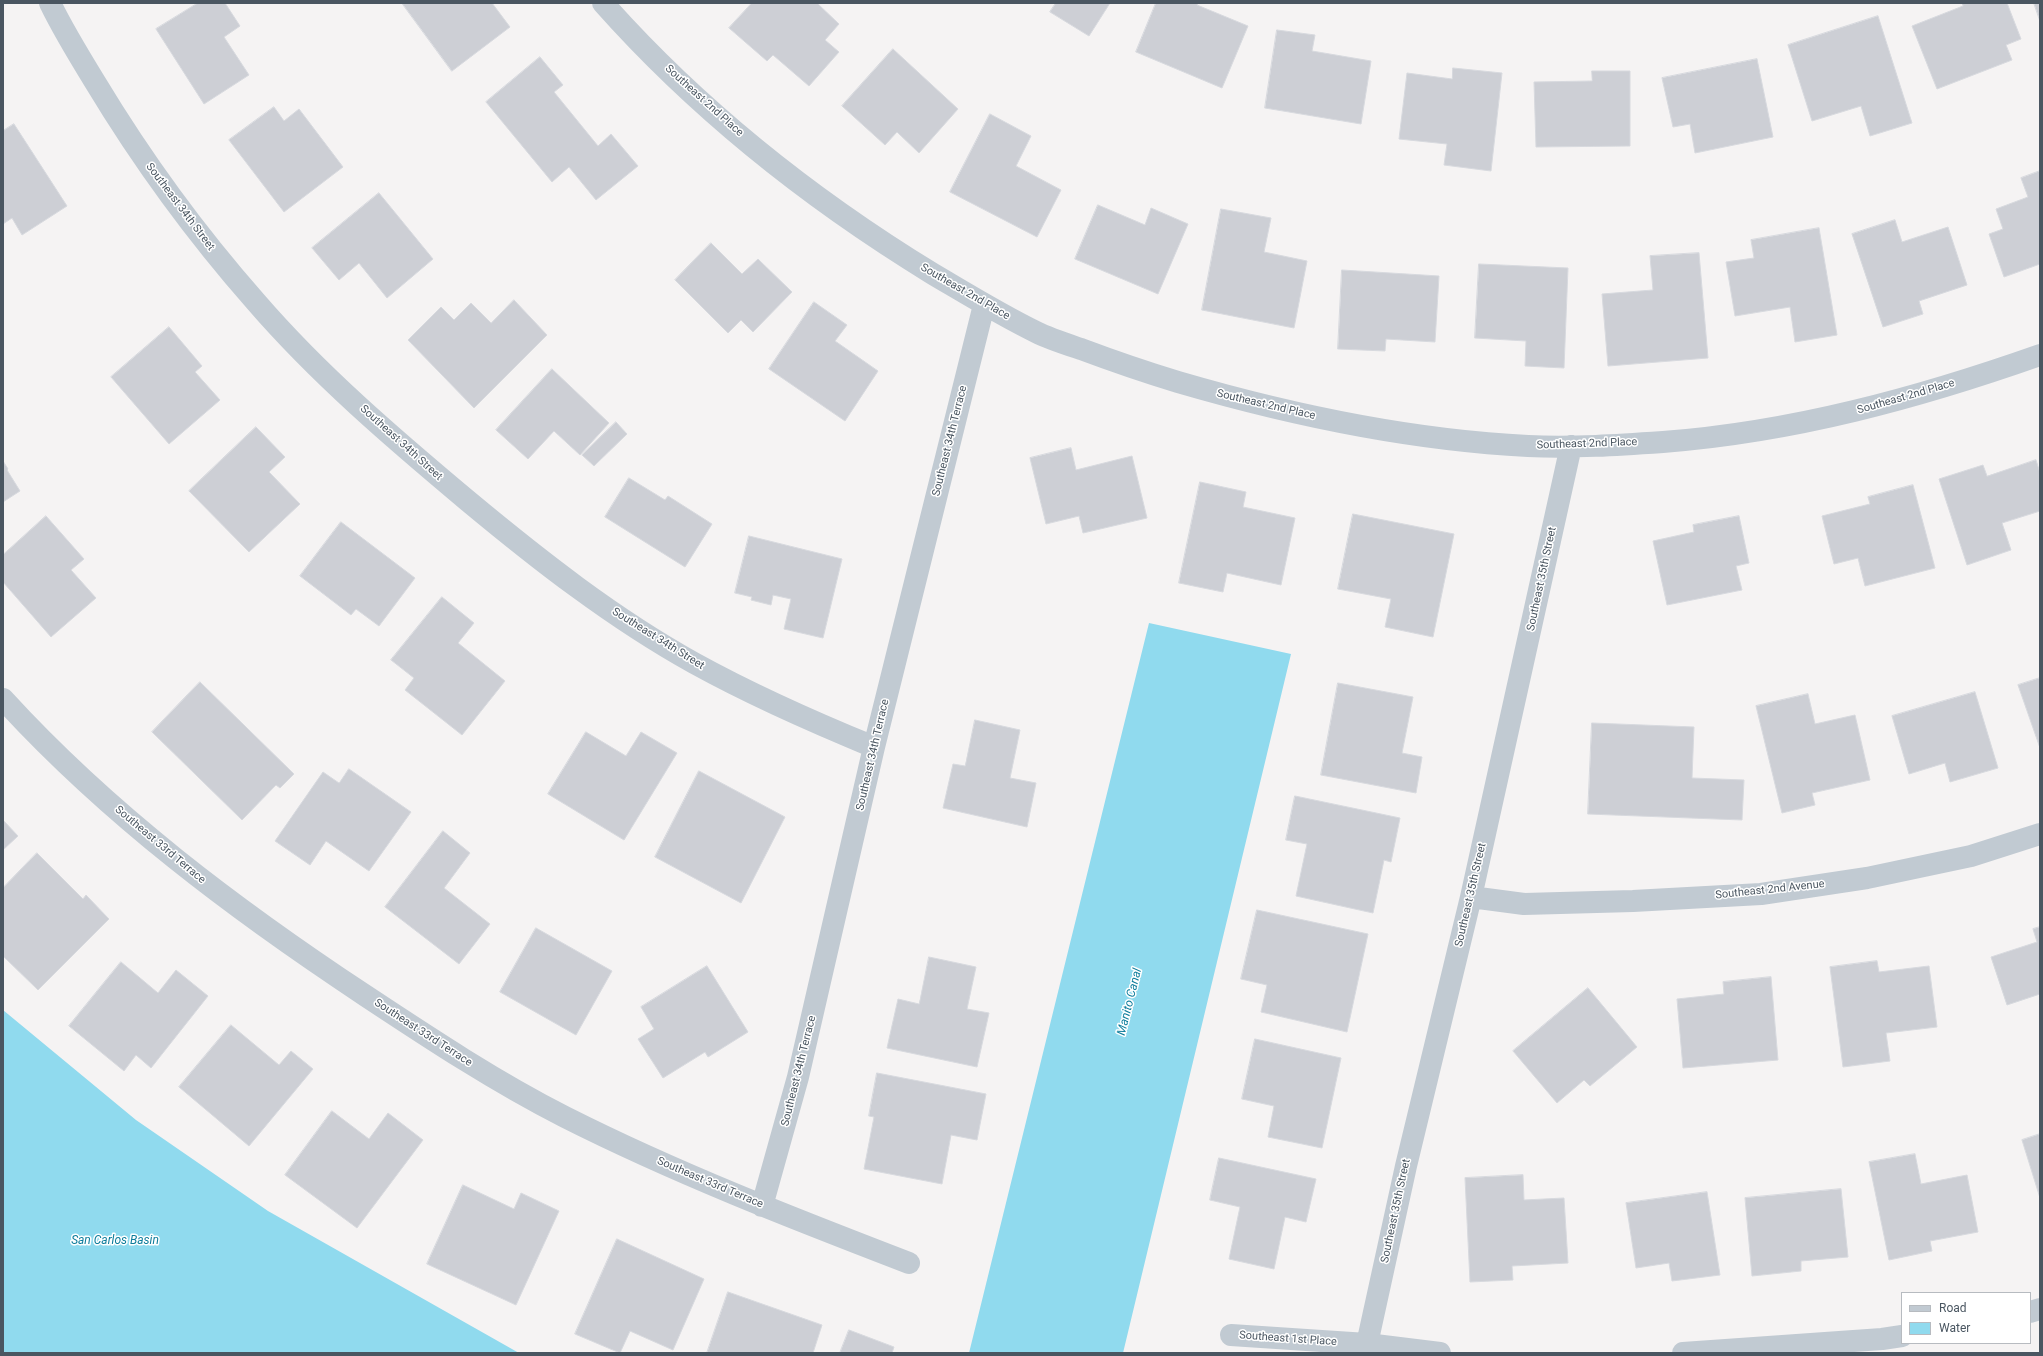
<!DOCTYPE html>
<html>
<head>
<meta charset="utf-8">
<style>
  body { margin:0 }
  #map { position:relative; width:2043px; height:1356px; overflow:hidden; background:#f5f3f3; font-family:Roboto,sans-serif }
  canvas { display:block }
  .frame { position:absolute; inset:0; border:4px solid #4a5661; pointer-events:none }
  .legend { position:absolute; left:1901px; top:1292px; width:130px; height:52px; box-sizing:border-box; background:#fff; border:1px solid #b7bbc0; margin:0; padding:5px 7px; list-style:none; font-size:12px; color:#4a5661 }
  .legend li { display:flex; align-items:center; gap:8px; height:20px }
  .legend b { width:20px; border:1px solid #b7bbc0 }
</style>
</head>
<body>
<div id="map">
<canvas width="2043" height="1356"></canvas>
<div class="frame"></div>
<ul class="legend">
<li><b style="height:5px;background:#c1cad2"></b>Road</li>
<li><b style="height:11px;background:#90daee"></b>Water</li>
</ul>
</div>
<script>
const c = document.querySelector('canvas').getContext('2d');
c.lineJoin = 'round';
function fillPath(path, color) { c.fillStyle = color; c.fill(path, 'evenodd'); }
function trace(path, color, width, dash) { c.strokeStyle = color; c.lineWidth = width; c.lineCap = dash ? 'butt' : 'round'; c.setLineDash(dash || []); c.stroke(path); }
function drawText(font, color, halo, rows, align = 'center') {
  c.font = font + ' Roboto,sans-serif'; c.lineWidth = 3; c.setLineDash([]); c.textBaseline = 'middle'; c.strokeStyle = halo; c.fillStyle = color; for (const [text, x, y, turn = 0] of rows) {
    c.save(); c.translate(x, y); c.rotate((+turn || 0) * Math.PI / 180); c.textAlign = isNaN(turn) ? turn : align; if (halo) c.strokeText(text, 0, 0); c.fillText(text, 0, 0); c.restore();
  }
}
fillPath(new Path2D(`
  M1149 623 1291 654 1123 1353H969Z
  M3 1010 136 1120 268 1211 519 1353H3Z`), '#90daee');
const building = new Path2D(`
  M198 3H225L240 26 224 37 249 75 204 104 156 29Z
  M402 3H492L510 27 452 71Z
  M752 3H817L839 24 825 40 839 52 809 86 773 55 767 61 729 28Z
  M1056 3H1110L1089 36 1050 12Z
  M1156 3H1198L1197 5 1248 26 1222 88 1136 52Z
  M1962 3H2007L2021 39 2006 45 2012 60 1937 89 1912 26 1963 6Z
  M2034 3H2040V21Z
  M1878 16 1912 123 1870 136 1861 106 1812 121 1788 45Z
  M1277 30 1315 35 1312 51 1371 61 1361 124 1265 108Z
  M893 49 958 109 919 153 897 132 885 145 842 106Z
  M540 57 563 85 554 92 598 146 611 134 638 166 596 200 569 167 552 182 486 102Z
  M1757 59 1773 137 1695 153 1690 124 1673 127 1662 78Z
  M1453 68 1502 73 1491 171 1444 165 1447 144 1399 139 1407 73 1452 79Z
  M1592 71H1630V146L1536 147 1534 82 1592 81Z
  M274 107 284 121 299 109 343 167 284 212 229 140Z
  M990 114 1031 136 1016 166 1061 190 1037 237 950 192Z
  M14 124 67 206 22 235 12 218 3 224V131Z
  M2040 171V264L2004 277 1989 234 2003 229 1996 209 2028 197 2021 178Z
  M379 193 433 259 387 298 359 263 339 280 312 248Z
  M1098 205 1145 225 1151 208 1188 224 1158 294 1075 259Z
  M1221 209 1271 218 1264 252 1307 261 1294 328 1202 310Z
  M1895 220 1902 242 1948 227 1967 285 1919 301 1923 314 1883 327 1852 234Z
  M1819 228 1837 335 1795 342 1790 307 1735 316 1726 262 1754 258 1751 240Z
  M711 243 742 274 758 259 792 292 753 332 741 320 728 333 675 280Z
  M1699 253 1708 358 1608 366 1602 294 1653 290 1650 256Z
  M1479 264 1568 268 1564 368 1525 366 1526 341 1475 338Z
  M1342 270 1439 276 1435 342 1386 339 1385 351 1338 349Z
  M514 300 547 335 474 408 408 340 441 307 454 320 471 303 491 323Z
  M814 302 847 325 835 341 878 371 845 421 769 369Z
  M169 327 202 366 195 372 220 400 169 444 111 377Z
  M552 369 609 423 580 455 554 431 528 459 496 430Z
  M616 422 627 434 594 466 582 455Z
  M256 427 285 457 269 472 300 504 249 552 189 491Z
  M1071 448 1076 470 1132 456 1147 518 1083 533 1079 516 1046 524 1030 458Z
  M2036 460 2040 473V511L2002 523 2011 550 1967 565 1939 479 1983 465 1987 476Z
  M3 461 8 469 7 470 20 491 3 502Z
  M629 478 665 500 668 496 712 524 685 567 605 517Z
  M1200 482 1246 492 1243 507 1295 518 1281 585 1227 573 1223 592 1179 583Z
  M1913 485 1935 568 1865 586 1858 558 1834 564 1822 516 1870 504 1868 497Z
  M1353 514 1454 534 1433 637 1385 627 1391 599 1338 589Z
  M46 516 84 559 71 570 96 598 51 637 3 582V555Z
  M1739 516 1749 563 1736 566 1742 590 1667 605 1653 541 1694 532 1693 525Z
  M341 522 415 578 379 626 356 609 351 615 300 576Z
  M749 536 842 559 823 638 784 629 791 599 773 595 771 605 751 600 752 597 735 593Z
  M442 597 474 623 458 643 505 681 462 735 405 690 414 678 391 660Z
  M2040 678V748L2018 685Z
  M200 682 294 774 280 788 276 785 242 820 152 732Z
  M1338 683 1413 697 1402 753 1422 757 1416 793 1321 775Z
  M1975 692 1998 768 1950 782 1945 763 1909 774 1892 716Z
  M1808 694 1815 724 1855 715 1870 780 1812 793 1815 805 1782 813 1756 706Z
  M975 720 1020 730 1010 778 1036 783 1027 827 943 808 953 764 965 766Z
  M1592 723 1694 727 1692 778 1744 780 1742 820 1588 814Z
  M586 732 626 756 641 732 677 753 624 840 548 794Z
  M349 769 411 812 369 871 326 841 310 865 275 841 323 772 339 783Z
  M699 771 785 817 741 903 655 857Z
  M1295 796 1400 818 1391 862 1384 860 1373 913 1296 896 1307 844 1286 840Z
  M3 820 18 836 3 850Z
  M443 831 470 853 444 888 490 924 459 964 385 907Z
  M37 853 83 899 86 895 109 919 38 990 3 956V888Z
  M1257 910 1368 934 1347 1032 1261 1012 1267 985 1241 979Z
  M2040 927V994L2007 1005 1991 957 2037 942 2033 929Z
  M536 928 612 971 576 1035 500 992Z
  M929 957 976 967 967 1009 989 1013 977 1067 887 1048 898 999 919 1004Z
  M1877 961 1879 972 1929 966 1937 1027 1886 1033 1890 1061 1843 1067 1830 967Z
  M121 962 158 993 176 970 208 996 151 1068 136 1055 124 1071 69 1026Z
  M707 966 748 1032 708 1057 705 1052 663 1078 638 1039 654 1029 641 1007Z
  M1771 977 1778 1060 1683 1068 1677 999 1724 994 1723 982Z
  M1588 988 1637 1047 1590 1086 1584 1080 1557 1103 1513 1051Z
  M231 1025 279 1065 291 1051 313 1069 249 1146 179 1087Z
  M1255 1039 1341 1058 1322 1148 1268 1137 1274 1106 1242 1099Z
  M877 1073 986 1094 977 1140 951 1135 942 1184 864 1169 874 1117 869 1116Z
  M332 1111 369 1139 388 1113 423 1140 357 1228 285 1175Z
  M2040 1134V1198L2022 1140Z
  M1915 1154 1921 1184 1967 1175 1978 1232 1930 1241 1932 1251 1889 1260 1869 1162Z
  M1219 1158 1316 1179 1306 1222 1285 1217 1274 1269 1229 1259 1240 1207 1210 1200Z
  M1523 1175 1524 1200 1564 1198 1568 1263 1512 1266 1513 1280 1470 1282 1465 1178Z
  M463 1185 514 1209 521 1193 559 1211 516 1305 427 1264Z
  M1841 1189 1848 1257 1801 1261V1271L1752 1276 1745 1198Z
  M1707 1192 1720 1275 1672 1281 1669 1263 1636 1268 1626 1203Z
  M617 1239 704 1279 673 1350 630 1331 620 1353 575 1334Z
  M728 1292 822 1325 813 1353H707Z
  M849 1330 894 1347 892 1353H840Z`);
fillPath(building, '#cdcfd5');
trace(building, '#d7d9de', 1);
trace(new Path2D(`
  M50 3C63 30 79 56 95 82 142 160 196 234 256 302 319 375 394 439 468 501 539 560 613 618 694 663 752 695 813 722 874 747
  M603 3C698 110 812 200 933 274 967 294 1001 315 1036 332 1050 339 1066 344 1081 349 1113 361 1145 372 1178 382 1291 415 1410 440 1528 446 1573 448 1619 445 1663 442 1793 432 1918 398 2040 355
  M3 699C109 815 236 910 366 996 431 1039 496 1082 565 1117 676 1173 792 1218 909 1263
  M1471 897 1524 904 1633 901 1761 894 1867 878 1971 856 2040 834
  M762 1206 798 1077 874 747 984 305
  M2030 1312 2040 1309
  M1231 1335 1367 1344 1440 1353
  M1367 1344 1406 1166 1471 897 1571 446
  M1683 1353 1882 1339 1902 1336`), '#c1cad2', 22);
drawText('11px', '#4a5661', '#fff', [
  ["Southeast 2nd Place",704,101,42],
  ["Southeast 34th Street",180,207,53],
  ["Southeast 2nd Place",965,292,30],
  ["Southeast 2nd Place",1906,397,-16],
  ["Southeast 2nd Place",1266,405,13],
  ["Southeast 34th Terrace",950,441,-76],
  ["Southeast 34th Street",401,443,42],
  ["Southeast 2nd Place",1587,444,-2],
  ["Southeast 35th Street",1542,579,-78],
  ["Southeast 34th Street",658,639,32],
  ["Southeast 34th Terrace",873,755,-77],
  ["Southeast 33rd Terrace",160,845,40],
  ["Southeast 2nd Avenue",1770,890,-6],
  ["Southeast 35th Street",1471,895,-77],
  ["Southeast 33rd Terrace",423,1033,33],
  ["Southeast 34th Terrace",799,1071,-76],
  ["Southeast 33rd Terrace",710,1183,23],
  ["Southeast 35th Street",1396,1211,-78],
  ["Southeast 1st Place",1288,1339,4]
]);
drawText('italic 12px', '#0c7c9b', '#fff', [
  ["Manito Canal",1130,1002,-76],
  ["San Carlos Basin",115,1241]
]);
</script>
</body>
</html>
